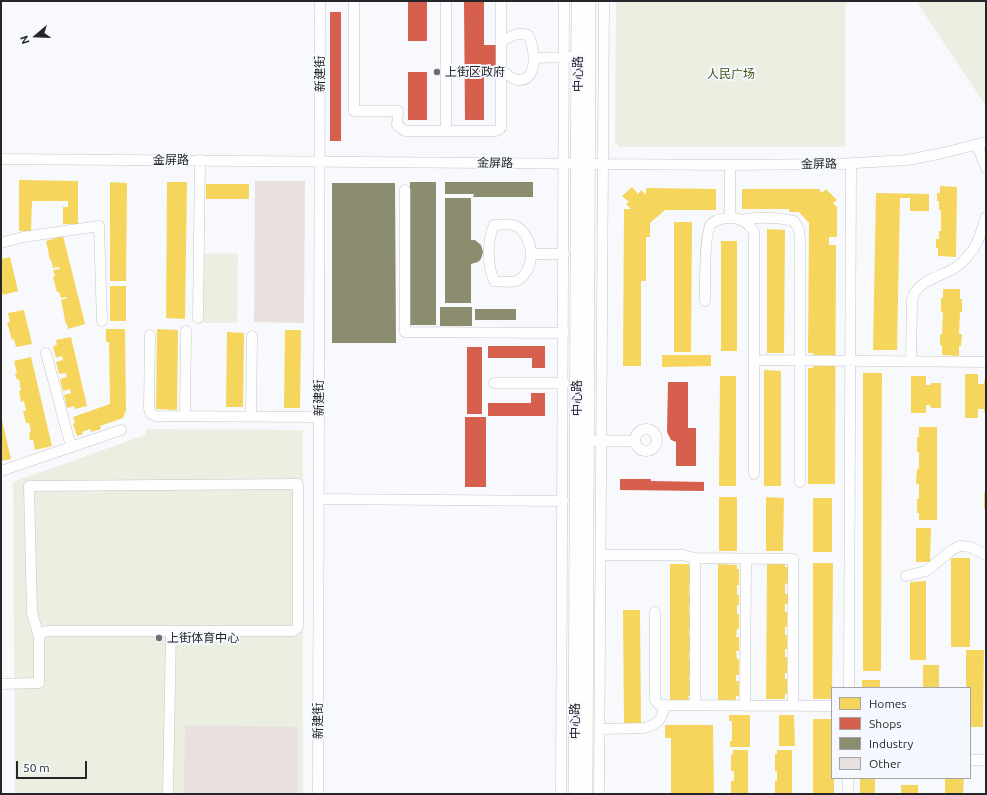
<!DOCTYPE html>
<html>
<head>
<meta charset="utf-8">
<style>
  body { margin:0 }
  #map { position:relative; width:987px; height:795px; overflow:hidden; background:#f7f9fc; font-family:Ubuntu,sans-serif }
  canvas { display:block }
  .frame { position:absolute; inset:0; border:2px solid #252629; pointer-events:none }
  .legend { position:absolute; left:831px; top:687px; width:140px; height:92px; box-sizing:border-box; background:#f5f8fe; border:1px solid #a2a4a9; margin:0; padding:5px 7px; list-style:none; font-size:12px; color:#252629 }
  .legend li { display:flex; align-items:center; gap:8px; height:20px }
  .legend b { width:20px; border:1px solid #a2a4a9 }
  .north { position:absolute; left:16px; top:16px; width:40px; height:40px; -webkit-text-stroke:3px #f5f8fe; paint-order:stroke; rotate:251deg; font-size:11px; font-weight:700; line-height:16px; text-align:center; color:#252629 }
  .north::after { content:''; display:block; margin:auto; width:14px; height:18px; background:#252629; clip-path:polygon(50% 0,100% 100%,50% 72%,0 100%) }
  .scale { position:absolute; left:16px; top:761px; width:71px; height:18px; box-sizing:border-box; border:2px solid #252629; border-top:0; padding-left:5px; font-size:12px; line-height:14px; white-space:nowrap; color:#252629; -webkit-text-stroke:3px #f5f8fe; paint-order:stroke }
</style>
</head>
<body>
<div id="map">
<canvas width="987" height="795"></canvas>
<div class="frame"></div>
<ul class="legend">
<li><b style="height:11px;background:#f6d55c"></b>Homes</li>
<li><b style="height:11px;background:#d6604d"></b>Shops</li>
<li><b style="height:11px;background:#8c8c6e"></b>Industry</li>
<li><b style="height:11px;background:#e9e1e0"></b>Other</li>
</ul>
<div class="north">N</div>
<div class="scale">50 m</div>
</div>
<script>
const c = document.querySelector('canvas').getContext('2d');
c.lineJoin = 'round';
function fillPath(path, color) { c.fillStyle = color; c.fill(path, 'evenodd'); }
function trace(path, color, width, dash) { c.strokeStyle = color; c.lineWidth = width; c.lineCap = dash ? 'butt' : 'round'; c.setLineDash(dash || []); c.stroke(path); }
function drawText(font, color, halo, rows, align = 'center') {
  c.font = font + ' Ubuntu,"Noto Sans SC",sans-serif'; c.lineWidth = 4; c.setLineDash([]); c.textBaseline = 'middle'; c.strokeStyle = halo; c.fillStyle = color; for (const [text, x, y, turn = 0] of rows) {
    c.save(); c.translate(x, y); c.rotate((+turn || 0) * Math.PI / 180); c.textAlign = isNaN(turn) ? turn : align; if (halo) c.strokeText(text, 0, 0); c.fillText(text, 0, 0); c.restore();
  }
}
fillPath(new Path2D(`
  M616 1H848L845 7V147H619L615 142Z
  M916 1H986V106Z
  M204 253 238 254 237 323H203Z
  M146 429 303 430V794H15L13 482 145 435Z`), '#ebefe1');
fillPath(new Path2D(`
  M19 180 78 181V224H63V207H68V201H32L31 231H19Z
  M110 182 127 183 126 281H110Z
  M167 182H187L185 319 166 318Z
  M206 184H249V199H206Z
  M940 186 957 187 956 257 938 256V248H936V239H939V231H941V210H939V201H937V193H940Z
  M632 187 638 194 641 190 646 195V188L716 189V210H665L650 223V237H646V281H641V366H623L624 209H631L626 204 629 202 622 196Z
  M742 189H819L822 193 826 189 837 200 833 203 837 207V237H829V245H836L835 484H808V368H813V353H808L809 223 799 212H789V209H742Z
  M876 193 929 194V211H910V198H900L897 350H873Z
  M674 222H692L691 352H674Z
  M767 229 785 230 784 353H767Z
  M63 236 85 324 68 329 67 324 66 325 61 300 67 298V297L61 298 59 292H57L53 277 55 276 53 270 60 269 59 267 53 268 51 260H50L46 241Z
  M721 241H737V351H721Z
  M10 257 18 291 3 295 1 288V259Z
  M110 286H126V321H110Z
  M943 289H960V299H962V312H960L959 334H962L961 346H959V356L942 355V346L940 345V334H942L943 312H941V298H943Z
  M24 310 32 344 16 347 14 339 12 340 7 322H10L8 313Z
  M106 329H125L126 410 123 418 100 426 101 429 91 432 90 429 82 432 83 434 77 436 73 424 75 423 73 417 110 404 109 342H106Z
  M157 329 178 330 177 410 156 409Z
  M285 330H301L300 408H284Z
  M227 332 244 333 243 407H226Z
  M71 337 87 406 75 409 74 406 67 408 64 395 71 393 70 389 63 391 60 379 67 377 66 373 59 374 56 362 63 360 62 356 56 358 53 346 57 345 56 340Z
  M662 355H711V366L662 367Z
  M31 357 52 446 35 450 33 440H30L29 433 31 432 29 423H26L23 411H26L24 401 21 402 19 391 21 390 19 379 17 380 15 374 17 373 14 361Z
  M764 370 781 371V486H764Z
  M863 373H882L881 671H863Z
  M965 374H978V384H984V380H986V412H984V409H978V418H965Z
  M720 376H736V486H719Z
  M911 376H926V385H931V383H941V408H931L930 405H926V413H911Z
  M1 416 11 459 1 461Z
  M919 427H937V520H919V513H917V499H919V484H916L917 469H919V452H917V437H919Z
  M984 492H986V509H984Z
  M719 497H737V551H719Z
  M766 497 784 498 783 551H766Z
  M813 498H832V552H813Z
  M916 528H931L930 562H916Z
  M951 558H970V647H951Z
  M767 563H785V567H788V583L785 584V594H788V604H785V612H787V627H785V635H787V649H785V657H787V673H785V679H787V694H785V699H766Z
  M813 563H833L832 699H813Z
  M670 564H689V569L691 568V585H689V595H691V605H689V614H691V629H689V637H691V651H689V659H691V675H689V681H691V696H688L689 701H670Z
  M718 564 737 565V569H739V585H737V595H739V605H737V614H739V629H737L736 637H739V651H736L737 659H739V675H736V681H739V696H736V701H718Z
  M926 581V660H910V582Z
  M623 610H640L641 723H624Z
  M966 650H984L983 727H970V688H966Z
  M923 665H939V688H923Z
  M862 680H880V688H862Z
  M729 715H750V747H730V741H732V721H729Z
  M779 715H794L795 746H779Z
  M813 719H832V778H834V794H813Z
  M665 725H713L714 794H671V738H665Z
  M733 750H748V794H731V781H734V771H731V755L733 754Z
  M777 750H792V794H775V781H777V771H775V754H777Z
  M860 778H875V794H860Z
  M945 778H964L963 794H945Z
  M901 785H918V794H901Z`), '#f6d55c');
fillPath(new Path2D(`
  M408 1H427V41H408Z
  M464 1H484V45H496V66H484V120H465Z
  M330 12H341V141H330Z
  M408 72H427V120H408Z
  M488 346H545V368H532V358H488Z
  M467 347H482V414H467Z
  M668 382H688V428H696V466H676V442L671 440 667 432Z
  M531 393H545V416H488V403H531Z
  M465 417H486V487H465Z
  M620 479H651V481L704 482V491L620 490Z`), '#d6604d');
fillPath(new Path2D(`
  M410 182H436V325H410Z
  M445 182H533V197H473L474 194H445Z
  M332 183H395L396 343H332Z
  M445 198H471V240H475L481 245 483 252 481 259 478 262 471 264V303H445Z
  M440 307H472V326H440Z
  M475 309H516V320H475Z`), '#8c8c6e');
fillPath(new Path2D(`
  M255 181H305L304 323 254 322Z
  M185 725 298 727 297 794H184Z`), '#e9e1e0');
const minor = new Path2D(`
  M354 1V111H398L397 125 405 131H496L501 128V1
  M446 1V131
  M534 58 570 57
  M501 70C506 74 512 79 518 80 539 82 535 46 528 35 519 31 510 37 501 41
  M977 145 986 168
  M1 159 726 165 839 164 907 160 943 153 986 142
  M730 165V218
  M405 190V332L564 333
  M741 220C757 217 777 217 794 221L799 230 800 240V482
  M494 225C500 225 510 223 516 226 535 237 537 271 516 281 510 283 500 281 494 281 487 264 487 242 494 225Z
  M1 243 23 237 99 226 102 321
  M531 254H564
  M705 301C705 287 704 233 711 224 716 219 725 218 731 218 741 218 749 223 754 232V474
  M198 318 200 160
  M150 335 149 408 150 413 155 416 319 417
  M46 353 71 447
  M754 360 986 362
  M911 361 912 300C916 281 940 277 955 268 959 265 965 260 968 256 979 244 981 231 986 217
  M494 383H564
  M185 416 186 331
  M251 417 252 336
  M635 440a11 11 0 1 1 22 0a11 11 0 1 1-22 0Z
  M595 441H635
  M1 471 121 430
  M319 499 563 501
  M601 555H683L695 558
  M906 576 926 571 952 550 959 546 971 547 986 555
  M655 612V700L659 705 832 706
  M1 684 39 683V637L42 633 47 631H293L298 627V484L29 486 32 613 39 637
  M849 688 851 164
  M695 705V558L793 559V706
  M745 706 746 559
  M600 729 644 728C659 724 662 719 665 705
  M970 760H986
  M168 794 171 631
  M318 794 320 1
  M561 794 564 1
  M599 794 604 1
  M848 794V778`);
const major = new Path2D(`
  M575 794 578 1
  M586 794 589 1`);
trace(minor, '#c4c6c9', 11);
trace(major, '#c4c6c9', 14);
trace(minor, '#fefeff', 10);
trace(major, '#fefeff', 13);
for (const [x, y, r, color] of [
  [437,72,4,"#6e7073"],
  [159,638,4,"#6e7073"]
]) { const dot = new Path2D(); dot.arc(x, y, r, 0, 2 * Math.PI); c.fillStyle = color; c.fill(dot); trace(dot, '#f5f8fe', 1.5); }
drawText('12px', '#252629', '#f5f8fe', [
  ["上街区政府",445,72],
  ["上街体育中心",167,638]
], 'left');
drawText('12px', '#252629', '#f5f8fe', [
  ["新建街",320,74,-90],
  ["中心路",578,74,-90],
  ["金屏路",171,160],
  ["金屏路",495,163,1],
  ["金屏路",819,164,-1],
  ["新建街",319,398,-90],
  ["中心路",577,398,-90],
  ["新建街",318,721,-90],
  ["中心路",575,721,-90]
]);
drawText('12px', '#4a5314', '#f5f8fe', [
  ["人民广场",731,74]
]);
</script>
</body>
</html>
